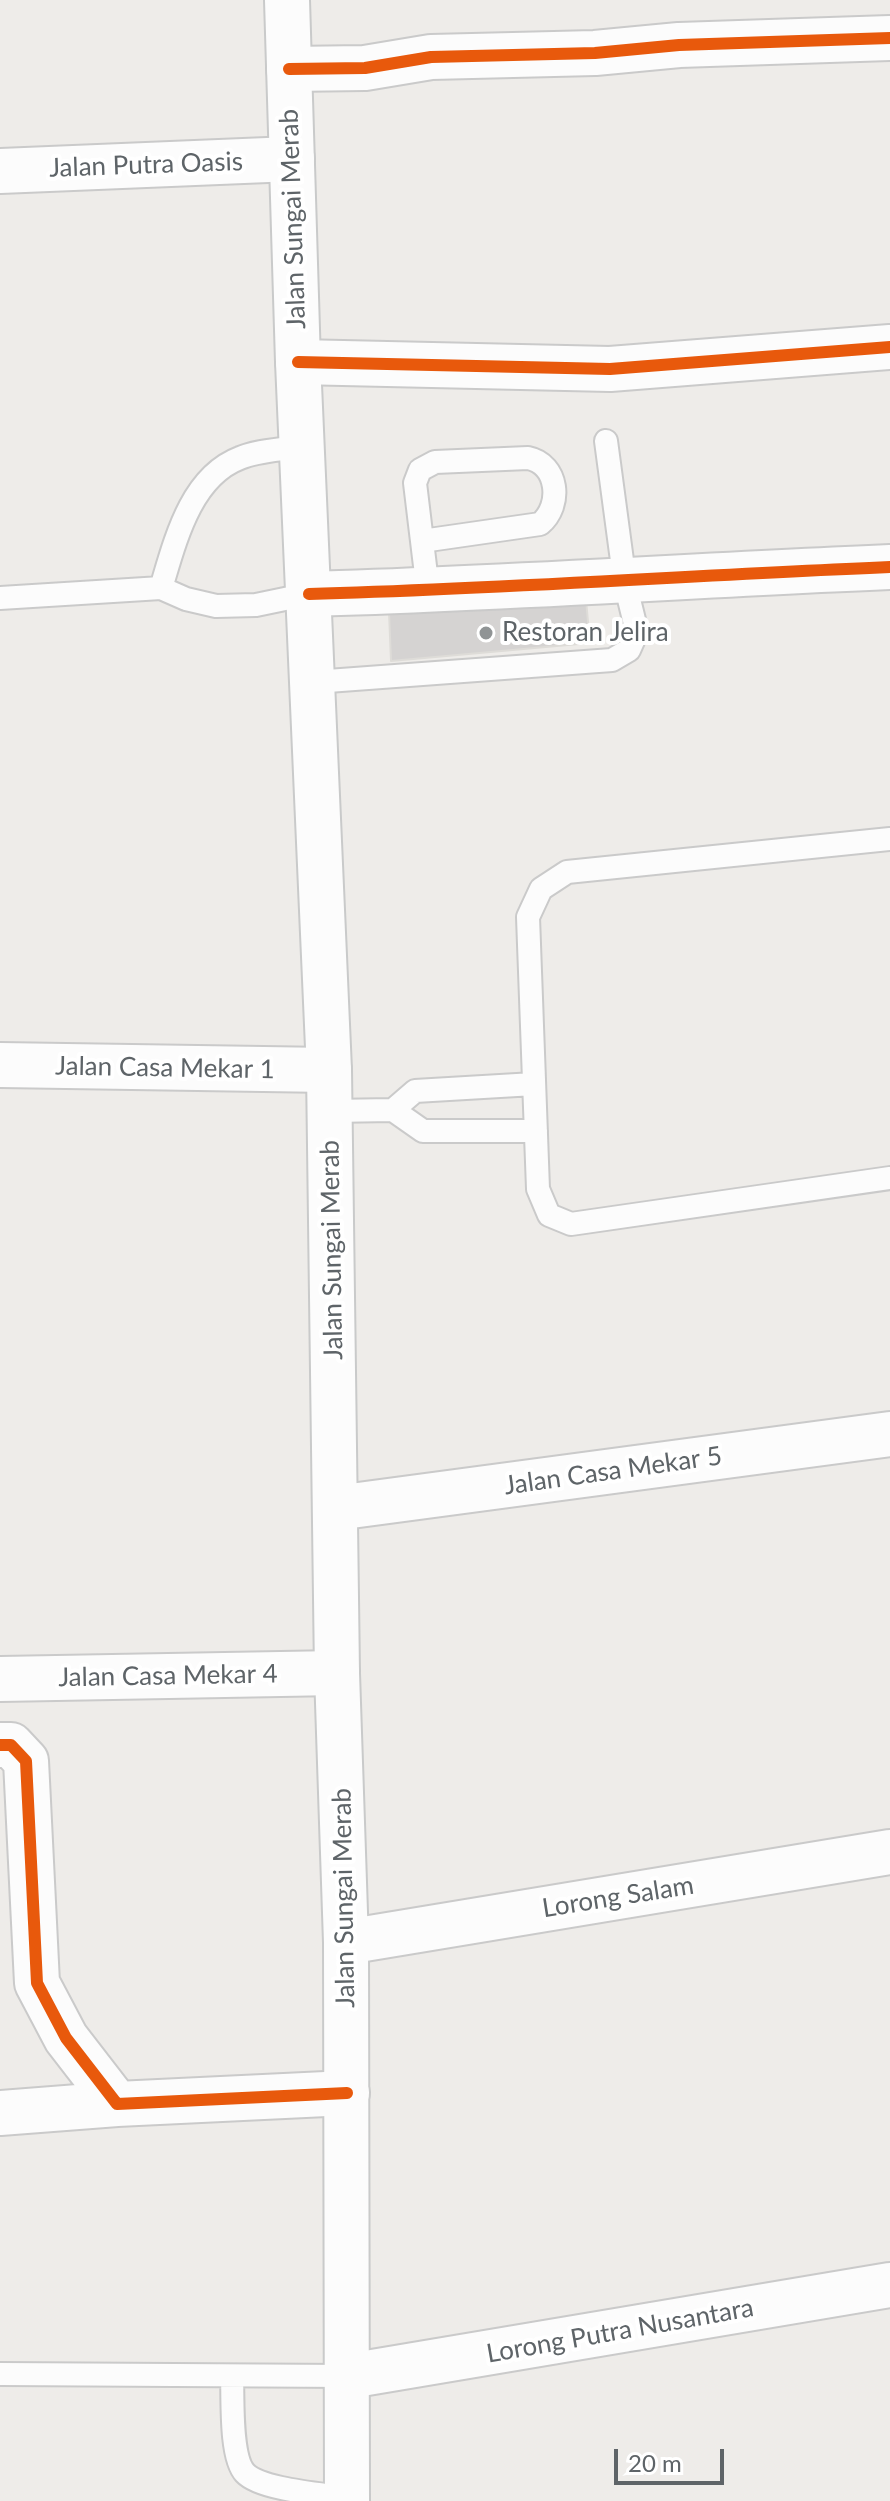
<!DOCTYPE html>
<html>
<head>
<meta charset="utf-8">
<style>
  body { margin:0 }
  #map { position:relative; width:890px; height:2501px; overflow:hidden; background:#eeece9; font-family:Lato,sans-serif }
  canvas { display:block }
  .scale { position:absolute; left:614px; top:2449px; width:110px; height:36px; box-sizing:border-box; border:4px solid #5e6468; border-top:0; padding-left:10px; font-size:24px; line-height:28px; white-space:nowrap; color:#5e6468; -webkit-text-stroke:6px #fff; paint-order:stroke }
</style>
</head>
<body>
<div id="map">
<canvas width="890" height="2501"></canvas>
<div class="scale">20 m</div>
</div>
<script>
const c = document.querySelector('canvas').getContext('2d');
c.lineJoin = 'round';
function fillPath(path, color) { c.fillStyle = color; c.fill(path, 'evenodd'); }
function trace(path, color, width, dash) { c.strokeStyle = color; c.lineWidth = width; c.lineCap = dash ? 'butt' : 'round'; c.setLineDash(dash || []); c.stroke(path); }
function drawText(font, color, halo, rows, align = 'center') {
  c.font = font + ' Lato,sans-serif'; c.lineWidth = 8; c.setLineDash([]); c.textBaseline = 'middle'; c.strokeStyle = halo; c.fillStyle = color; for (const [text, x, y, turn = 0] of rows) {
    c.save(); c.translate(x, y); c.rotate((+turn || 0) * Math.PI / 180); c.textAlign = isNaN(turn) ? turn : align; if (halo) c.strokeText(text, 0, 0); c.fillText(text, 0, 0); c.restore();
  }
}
const building = new Path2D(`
  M586 600 590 643 391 661 389 612Z`);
fillPath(building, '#d5d3d2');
trace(building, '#dedcd8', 2);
const service = new Path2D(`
  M422 541 540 524C563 505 558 464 528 458L435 462 420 470 415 483 428 591
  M161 588C175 542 190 477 240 458 258 450 283 450 302 446
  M0 598 161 588 186 599 216 606 256 605 309 594
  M314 682 612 660 629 650 637 632 625 583 606 441
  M890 839 567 872 541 889 528 917 538 1189 549 1215 571 1224 890 1178
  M393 1110 415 1091 534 1084
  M330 1111 393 1110 423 1131H536
  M0 2374 349 2376
  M232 2376C233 2398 230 2457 245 2473 261 2490 324 2494 347 2498`);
const minor = new Path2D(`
  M289 69 365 68 431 57 595 53 679 45 890 38
  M0 171 292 159
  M298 362 610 369 890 347
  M309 594C503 589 696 575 890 567
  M0 1065 329 1070
  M336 1508 890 1434
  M0 1679 337 1673
  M0 1745H11L26 1761 37 1983 66 2038 117 2104 347 2093
  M346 1942 890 1852
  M0 2113 117 2104
  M349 2376 890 2285`);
const secondary = new Path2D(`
  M287 0 298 362 329 1070 337 1673 346 1942 347 2501`);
trace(service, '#cacaca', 26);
trace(minor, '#cacaca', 48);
trace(secondary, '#c9caca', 48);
trace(service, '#fcfcfc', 22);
trace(minor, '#fcfcfc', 44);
trace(secondary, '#fcfcfc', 44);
trace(new Path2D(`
  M289 69 365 68 431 57 595 53 679 45 890 38
  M298 362 610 369 890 347
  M309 594C503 589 696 575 890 567
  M0 1745H11L26 1761 37 1983 66 2038 117 2104 347 2093`), '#e8590c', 12);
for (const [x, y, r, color] of [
  [486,633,8,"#909495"]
]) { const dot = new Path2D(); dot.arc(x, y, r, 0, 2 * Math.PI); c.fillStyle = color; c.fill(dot); trace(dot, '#fff', 3); }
drawText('26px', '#5e6468', '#fff', [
  ["Jalan Putra Oasis",146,165,-2],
  ["Jalan Sungai Merab",293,219,-92],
  ["Jalan Casa Mekar 1",165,1068,1],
  ["Jalan Sungai Merab",332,1250,-91],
  ["Jalan Casa Mekar 5",613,1471,-8],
  ["Jalan Casa Mekar 4",168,1676,-1],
  ["Lorong Salam",618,1897,-9],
  ["Jalan Sungai Merab",344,1898,-91],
  ["Lorong Putra Nusantara",620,2331,-10]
]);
drawText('26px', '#5e6468', '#fff', [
  ["Restoran Jelira",502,633]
], 'left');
</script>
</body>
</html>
